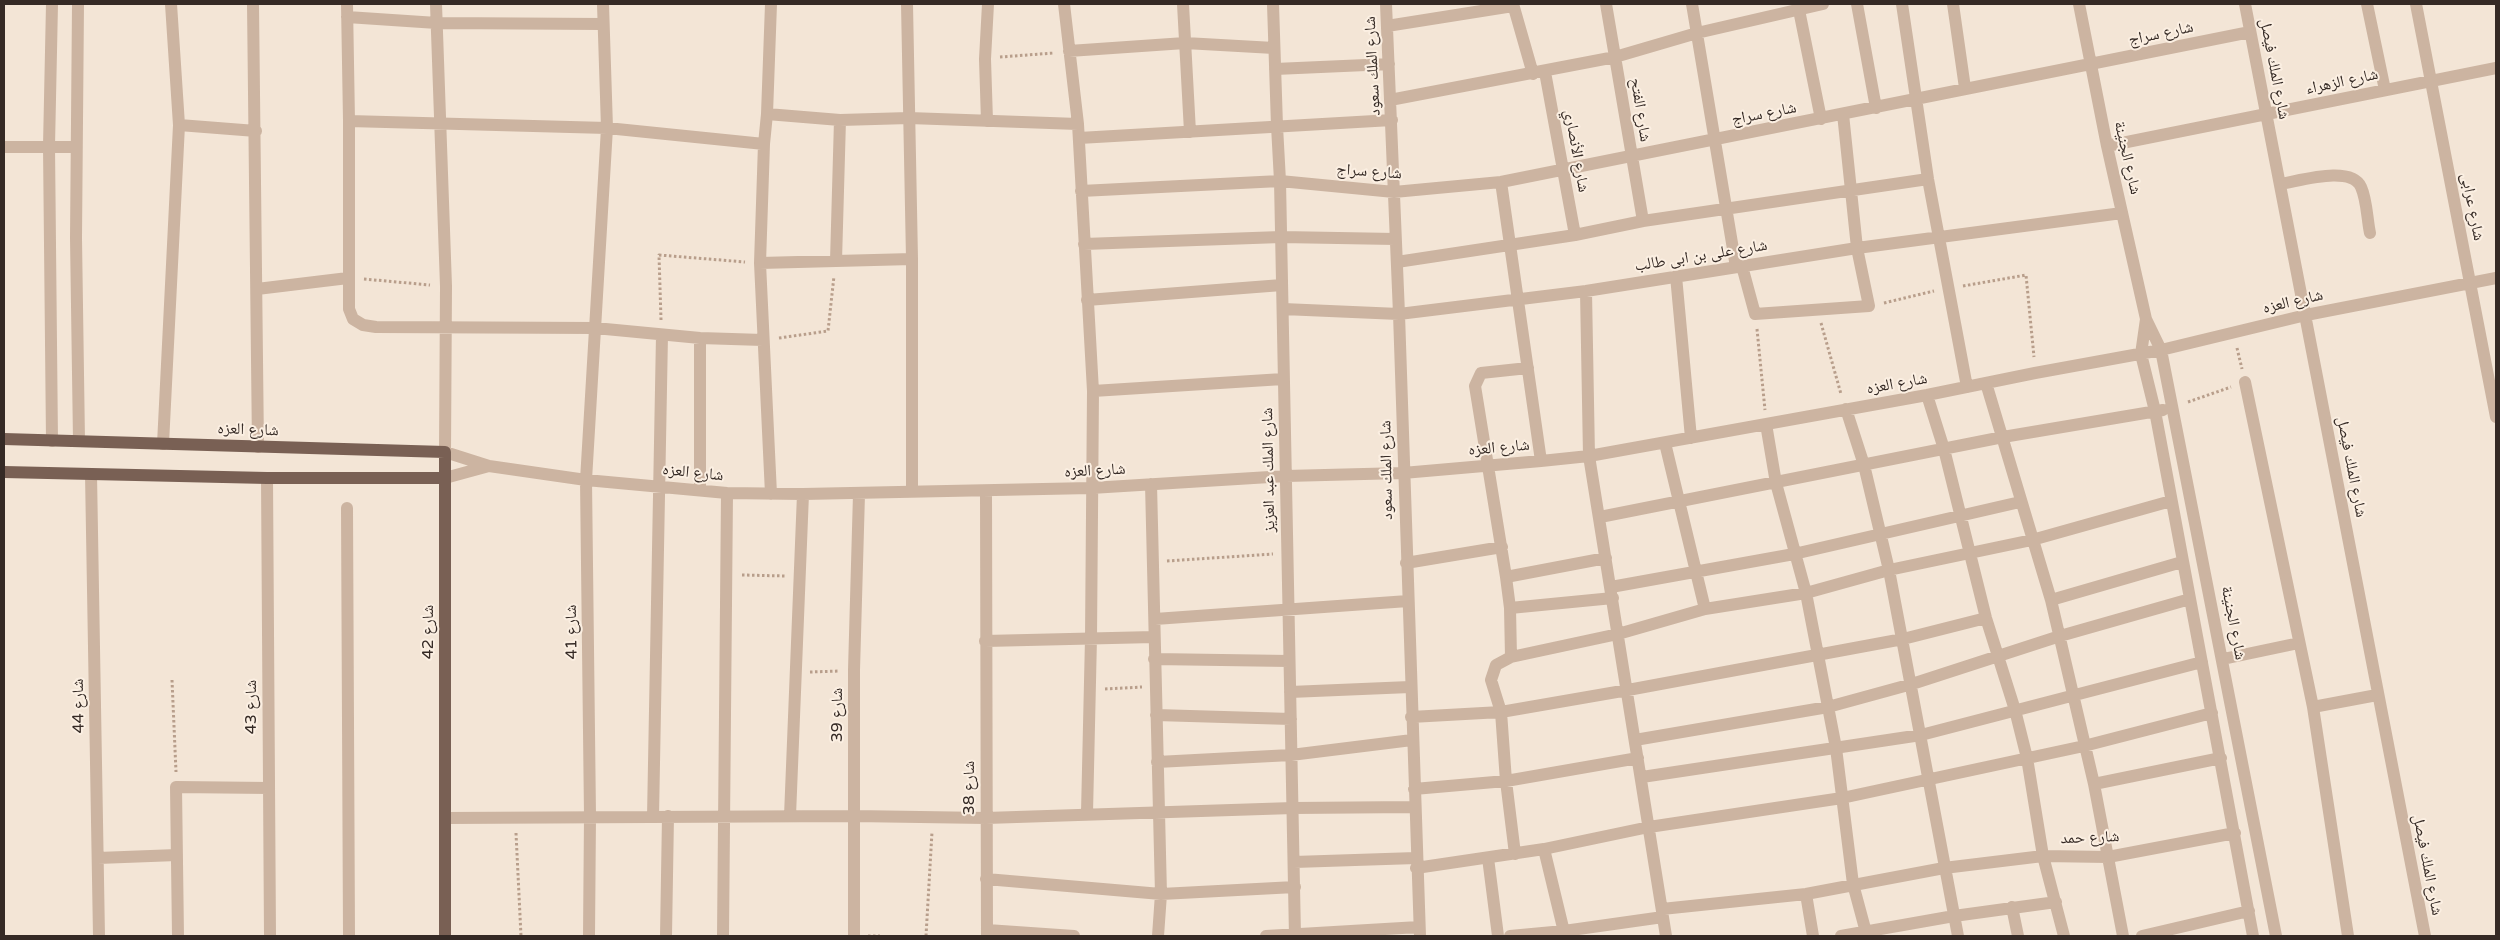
<!DOCTYPE html>
<html>
<head>
<meta charset="utf-8">
<style>
  body { margin:0 }
  #map { position:relative; width:2500px; height:940px; overflow:hidden; background:#f3e5d6; font-family:"Varela Round",sans-serif }
  canvas { display:block }
  .frame { position:absolute; inset:0; border:5px solid #352a25; pointer-events:none }
</style>
</head>
<body>
<div id="map">
<canvas width="2500" height="940"></canvas>
<div class="frame"></div>
</div>
<script>
const c = document.querySelector('canvas').getContext('2d');
c.lineJoin = 'round';
function trace(path, color, width, dash) { c.strokeStyle = color; c.lineWidth = width; c.lineCap = dash ? 'butt' : 'round'; c.setLineDash(dash || []); c.stroke(path); }
function drawText(font, color, halo, rows, align = 'center') {
  c.font = font + ' "Varela Round","Noto Naskh Arabic",sans-serif'; c.lineWidth = 4; c.setLineDash([]); c.textBaseline = 'middle'; c.strokeStyle = halo; c.fillStyle = color; for (const [text, x, y, turn = 0] of rows) {
    c.save(); c.translate(x, y); c.rotate((+turn || 0) * Math.PI / 180); c.textAlign = isNaN(turn) ? turn : align; if (halo) c.strokeText(text, 0, 0); c.fillText(text, 0, 0); c.restore();
  }
}
trace(new Path2D(`
  M1000 57 1054 53
  M364 279 430 285
  M1963 286 2026 275 2034 357
  M1884 303 1934 291
  M661 320 659 255 745 262
  M1821 323 1841 394
  M1757 329 1765 410
  M779 338 828 331 834 276
  M2237 348 2242 369
  M2188 402 2231 387
  M1167 561 1273 554
  M742 575 785 576
  M810 672 839 671
  M172 680 176 772
  M1105 689 1142 687
  M516 833 521 936
  M868 936H880
  M926 936 932 832`), '#b89e8b', 3, [2.5, 2.5]);
trace(new Path2D(`
  M52 4 49 146 52 441
  M78 4 76 238 79 441
  M253 4 258 447
  M347 4 349 121V309L353 319 363 325 376 327 595 328 700 338 763 340
  M436 4 446 286 445 452 489 466 586 480 727 493 803 494 1091 488 1286 476 1403 473 1541 461 1589 456 1927 395 2035 373 2161 350 2306 315 2496 278
  M907 4 912 259V491
  M1064 4 1078 124 1093 391 1091 638 1087 813
  M1183 4 1190 132
  M1273 4 1277 126 1280 181 1295 936
  M1386 4 1399 314 1420 936
  M1513 4 1533 74
  M1606 4 1643 221
  M1692 4 1736 267
  M1857 4 1876 108
  M1902 4 1928 179 1967 387
  M1953 4 1965 88
  M2079 4 2107 146 2146 319 2161 350 2276 936
  M2245 4 2425 936
  M2367 4 2385 90
  M2416 4 2496 417
  M1799 10 1821 119
  M347 17 437 23 603 24
  M1387 26 1513 6
  M1069 51 1185 43 1274 48
  M1275 69 1389 64
  M1545 72 1575 235
  M1390 100 1615 57 1697 33 1823 4
  M767 114 840 120 909 118 1078 124
  M349 121 607 128 764 144
  M987 121 985 59 988 4
  M179 125 256 131
  M1079 138 1392 120
  M2107 146 2496 68
  M4 147H76
  M1501 182 1541 461
  M2280 184C2300 181 2351 165 2361 187 2367 200 2367 219 2370 233
  M1081 191 1280 181 1394 192 1501 182 2250 32
  M1084 244 1281 237 1395 239
  M836 261 840 120
  M1397 262 1575 235 1643 221 1928 179
  M760 263 912 259
  M1742 266 1755 314 1869 306 1857 248 1843 114
  M1676 276 1691 438
  M257 289 348 278
  M1586 291 1589 456 1666 936
  M1087 300 1282 285
  M1283 309 1399 314 1586 291 1857 248 2122 213
  M2146 319 2141 354 2155 411 2253 936
  M700 338V489
  M2245 382 2313 707 2348 936
  M1986 383 2051 600 2094 784 2123 936
  M1093 391 1283 379
  M1927 395 1944 449 1986 618 2015 710 2027 758 2043 856 2064 936
  M1846 409 1864 465 1889 570 1958 936
  M1766 424 1776 483 1806 593 1836 748 1853 884 1867 936
  M1665 443 1705 609
  M163 444 179 125 171 4
  M91 474 99 936
  M267 478 270 936
  M445 478 489 466
  M1151 484 1161 894 1158 936
  M986 491 987 936
  M771 494 760 263 764 144 767 114 771 4
  M347 508 349 936
  M1600 517 2003 437 2163 410
  M1406 563 1502 547
  M1506 577 1606 558
  M1611 587 1794 554 2020 502
  M2051 600 2182 562
  M1510 608 1613 598
  M1155 619 1408 601
  M985 641 1154 637
  M1511 657 1510 608 1506 577 1475 386 1481 373 1528 368
  M1154 659 1289 661
  M2223 659 2299 643
  M1290 692 1410 687
  M2313 707 2377 695
  M1156 715 1291 719
  M1411 717 1501 712 1628 690 1903 639 1986 618
  M1635 740 1828 707 1912 684 2060 636 2190 599
  M1157 762 1291 755 1412 740
  M1642 777 1921 735 2202 662
  M2094 784 2221 758
  M1414 789 1506 781 1638 758
  M790 816 803 494
  M653 817 662 335
  M446 818 854 816 986 818 1293 808 1414 807
  M1544 849 1565 936
  M1515 854 1506 781 1501 712 1491 680 1496 665 1511 657 1618 634 1705 609 1806 593 1889 570 2032 540 2171 501
  M98 858 177 855
  M1488 858 1498 936
  M1294 862 1416 858
  M1416 868 1544 849 1649 827 1842 798 2084 746 2212 713
  M986 879 1161 894 1295 887
  M1806 894 1813 936
  M2012 907 2018 936
  M1662 909 1806 894 1944 868 2043 856 2108 857 2235 833
  M987 930 1074 936
  M178 936 176 787 269 788
  M589 936 590 816 586 480 607 128 603 4
  M666 936 668 816
  M723 936 727 493
  M854 936V670L859 494
  M1266 936 1419 927
  M1510 936 1564 931 1663 917
  M1841 936 1954 916 2056 902
  M2142 936 2249 911`), '#ccb4a1', 12);
trace(new Path2D(`
  M4 439 445 452V936
  M4 472 267 478H445`), '#796054', 12);
drawText('16px', '#352a25', '#fbefe2', [
  ["شارع سراج",2161,34,-12],
  ["شارع الملك سعود",1373,66,-93],
  ["شارع الملك فيصل",2274,69,79],
  ["شارع الزهراء",2342,82,-12],
  ["شارع الفتح",1640,110,81],
  ["شارع سراج",1764,114,-11],
  ["شارع الأنصاري",1576,151,80],
  ["شارع الجنينة",2127,158,77],
  ["شارع سراج",1369,172,4],
  ["شارع عرابى",2472,207,79],
  ["شارع على بن ابى طالب",1701,256,-9],
  ["شارع العزه",2293,302,-13],
  ["شارع العزه",1897,384,-10],
  ["شارع العزه",248,430,2],
  ["شارع العزه",1499,448,-5],
  ["شارع الملك فيصل",2351,467,79],
  ["شارع الملك عبد العزيز",1269,470,-91],
  ["شارع الملك سعود",1387,470,-91],
  ["شارع العزه",1095,471,-3],
  ["شارع العزه",693,473,6],
  ["شارع الجنينة",2233,623,79],
  ["شارع 42",429,632,-90],
  ["شارع 41",572,632,-91],
  ["شارع 44",79,706,-91],
  ["شارع 43",252,707,-90],
  ["شارع 39",838,715,-90],
  ["شارع 38",970,788,-90],
  ["شارع حمد",2090,838,-2],
  ["شارع الملك فيصل",2427,865,79]
]);
</script>
</body>
</html>
